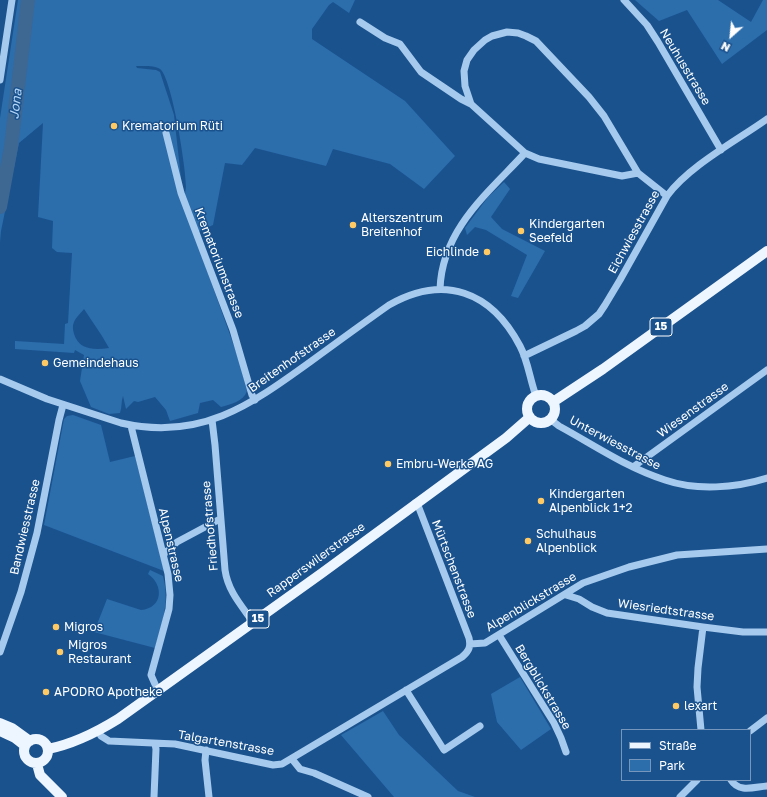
<!DOCTYPE html>
<html>
<head>
<meta charset="utf-8">
<style>
  body { margin:0 }
  #map { position:relative; width:767px; height:797px; overflow:hidden; background:#1a528e; font-family:"Golos Text",sans-serif }
  canvas { display:block }
  .legend { position:absolute; left:621px; top:729px; width:130px; height:52px; box-sizing:border-box; background:#1a528e; border:1px solid #7697bb; margin:0; padding:5px 7px; list-style:none; font-size:12px; color:#fff }
  .legend li { display:flex; align-items:center; gap:8px; height:20px }
  .legend b { width:20px; border:1px solid #7697bb }
  .north { position:absolute; left:711px; top:16px; width:40px; height:40px; -webkit-text-stroke:3px #1a528e; paint-order:stroke; rotate:207deg; font-size:11px; font-weight:700; line-height:16px; text-align:center; color:#fff }
  .north::after { content:''; display:block; margin:auto; width:14px; height:18px; background:#fff; clip-path:polygon(50% 0,100% 100%,50% 72%,0 100%) }
</style>
</head>
<body>
<div id="map">
<canvas width="767" height="797"></canvas>
<ul class="legend">
<li><b style="height:5px;background:#edf5ff"></b>Straße</li>
<li><b style="height:11px;background:#2c6dac"></b>Park</li>
</ul>
<div class="north">N</div>
</div>
<script>
const c = document.querySelector('canvas').getContext('2d');
c.lineJoin = 'round';
function fillPath(path, color) { c.fillStyle = color; c.fill(path, 'evenodd'); }
function trace(path, color, width, dash) { c.strokeStyle = color; c.lineWidth = width; c.lineCap = dash ? 'butt' : 'round'; c.setLineDash(dash || []); c.stroke(path); }
function drawText(font, color, halo, rows, align = 'center') {
  c.font = font + ' "Golos Text",sans-serif'; c.lineWidth = 3; c.setLineDash([]); c.textBaseline = 'middle'; c.strokeStyle = halo; c.fillStyle = color; for (const [text, x, y, turn = 0] of rows) {
    c.save(); c.translate(x, y); c.rotate((+turn || 0) * Math.PI / 180); c.textAlign = isNaN(turn) ? turn : align; if (halo) c.strokeText(text, 0, 0); c.fillText(text, 0, 0); c.restore();
  }
}
fillPath(new Path2D(`
  M18 0H355L349 13 333 2 329 5 312 29V39L405 101 455 156 424 189 390 164 333 149 326 166 255 148 242 165 225 163 213 225 198 232C195 225 185 201 185 195 185 192 186 189 186 186 186 168 172 78 160 69 155 65 142 66 136 66L137 68 156 70 160 72 174 115 182 187 180 195 239 360 247 391C243 402 231 404 221 407L213 400 200 403 198 413 170 421 166 410 155 397 138 402 134 401 126 409 123 396C121 402 122 407 120 413L109 414 91 407 80 381 84 355 75 350 74 353 15 349V341L64 344 65 324 68 323 72 253 57 252 52 248 53 221 38 217 43 123 19 143 1 231 0 242V118ZM84 309 102 336 109 348C94 350 79 350 74 334 73 330 72 326 74 322 76 317 81 313 84 309Z
  M635 0H718L751 22 763 0H767V30L722 64 687 10 659 21Z
  M504 182 510 189 491 217 502 229 545 251 518 298 511 296 527 255 486 230 475 227 467 235 465 228 488 197Z
  M73 415 101 425 110 462 135 456 164 571 44 525 64 419 67 416Z
  M150 570 163 576C170 603 162 622 155 648L94 632 107 599 141 610C163 608 164 585 148 574Z
  M520 677 551 729 521 750 497 722 491 694Z
  M383 711 399 735 458 791 475 797H394L341 735Z`), '#2c6dac');
trace(new Path2D(`
  M0 207 11 147 28 0`), '#3e6792', 14);
trace(new Path2D(`
  M624 0 647 25 658 42 721 150
  M360 22 385 38 400 44 421 72 461 99 471 104
  M0 80 12 0
  M166 133 181 193 233 330 252 395 255 400
  M638 173 622 176 539 159 525 153 471 104 465 86 464 71 467 60 474 50 485 40 492 36 507 32 518 33 526 36 536 41 589 97 604 116 638 173 667 196
  M440 289C442 229 488 193 525 153
  M524 356 576 331 585 326 599 314 605 305 620 280 667 196C689 166 736 141 767 119
  M0 379 47 399 121 423C200 441 249 406 310 362 336 343 362 324 389 305 444 274 491 291 520 346 528 361 530 380 536 396
  M550 419 559 426C594 445 627 468 665 480 697 491 735 488 767 478
  M212 420 215 445 225 570C228 591 241 605 253 622
  M131 426 168 574 170 595 169 609 151 675 158 691
  M633 467 767 370
  M164 554 177 542 220 519
  M566 595 579 599 592 607 607 613 703 627 743 632H767
  M499 635 554 723 561 738 566 752
  M470 644 485 643 583 583 629 567 677 555 767 549
  M0 652 21 592 37 533 59 420 63 405
  M406 690 444 750 480 726
  M701 730 697 687 698 668 703 627
  M98 731 101 736 109 741 175 744 273 765 282 764 462 657C469 651 471 647 469 638L419 508 415 503
  M750 731 767 718
  M206 750 205 760 209 797
  M292 759 300 769 314 773 368 797
  M731 780C739 793 754 787 767 786
  M154 797 156 749 155 744
  M680 797 697 780`), '#a6caee', 7);
trace(new Path2D(`
  M527 409a14 14 0 1 1 28 0a14 14 0 1 1-28 0Z
  M553 402 603 369 767 251
  M0 723 12 728 30 741
  M0 731 15 738 24 745
  M24 751a12 12 0 1 1 24 0a12 12 0 1 1-24 0Z
  M48 749C73 744 97 732 118 719L322 573 506 438 530 417
  M37 764 40 775 62 797`), '#edf5ff', 10);
for (const [x, y, r, color] of [
  [114,126,4,"#ffca63"],
  [353,225,4,"#ffca63"],
  [521,231,4,"#ffca63"],
  [487,252,4,"#ffca63"],
  [45,363,4,"#ffca63"],
  [388,464,4,"#ffca63"],
  [541,501,4,"#ffca63"],
  [528,541,4,"#ffca63"],
  [56,627,4,"#ffca63"],
  [60,652,4,"#ffca63"],
  [46,692,4,"#ffca63"],
  [676,706,4,"#ffca63"]
]) { const dot = new Path2D(); dot.arc(x, y, r, 0, 2 * Math.PI); c.fillStyle = color; c.fill(dot); trace(dot, '#1a528e', 1.5); }
for (const [x, y, w] of [
  [661,327,22],
  [258,619,22]
]) { const box = new Path2D(); box.roundRect(x - w / 2, y - 9, w, 18, 3); c.fillStyle = '#1a528e'; c.fill(box); trace(box, '#fff', 1); }
drawText('bold 11px', '#fff', null, [
  ["15",661,327],
  ["15",258,619]
]);
drawText('12px', '#fff', '#1a528e', [
  ["Neuhusstrasse",685,67,59],
  ["Eichwiesstrasse",634,232,-61],
  ["Krematoriumstrasse",219,263,69],
  ["Breitenhofstrasse",292,360,-35],
  ["Wiesenstrasse",693,410,-36],
  ["Unterwiesstrasse",615,443,28],
  ["Friedhofstrasse",210,526,-95],
  ["Bandwiesstrasse",25,527,-77],
  ["Alpenstrasse",171,545,77],
  ["Rapperswilerstrasse",316,560,-36],
  ["Mürtschenstrasse",454,569,69],
  ["Alpenblickstrasse",531,602,-31],
  ["Wiesriedtstrasse",666,610,8],
  ["Bergblickstrasse",543,687,59],
  ["Talgartenstrasse",226,743,10]
]);
drawText('12px', '#fff', '#1a528e', [
  ["Krematorium Rüti",122,126],
  ["Alterszentrum",361,218],
  ["Breitenhof",361,232],
  ["Kindergarten",529,224],
  ["Seefeld",529,238],
  ["Eichlinde",479,252,"right"],
  ["Gemeindehaus",53,363],
  ["Embru-Werke AG",396,464],
  ["Kindergarten",549,494],
  ["Alpenblick 1+2",549,508],
  ["Schulhaus",536,534],
  ["Alpenblick",536,548],
  ["Migros",64,627],
  ["Migros",68,645],
  ["Restaurant",68,659],
  ["APODRO Apotheke",54,692],
  ["lexart",684,706]
], 'left');
drawText('italic 13px', '#b2d4f5', '#1a528e', [
  ["Jona",16,104,-83]
]);
</script>
</body>
</html>
